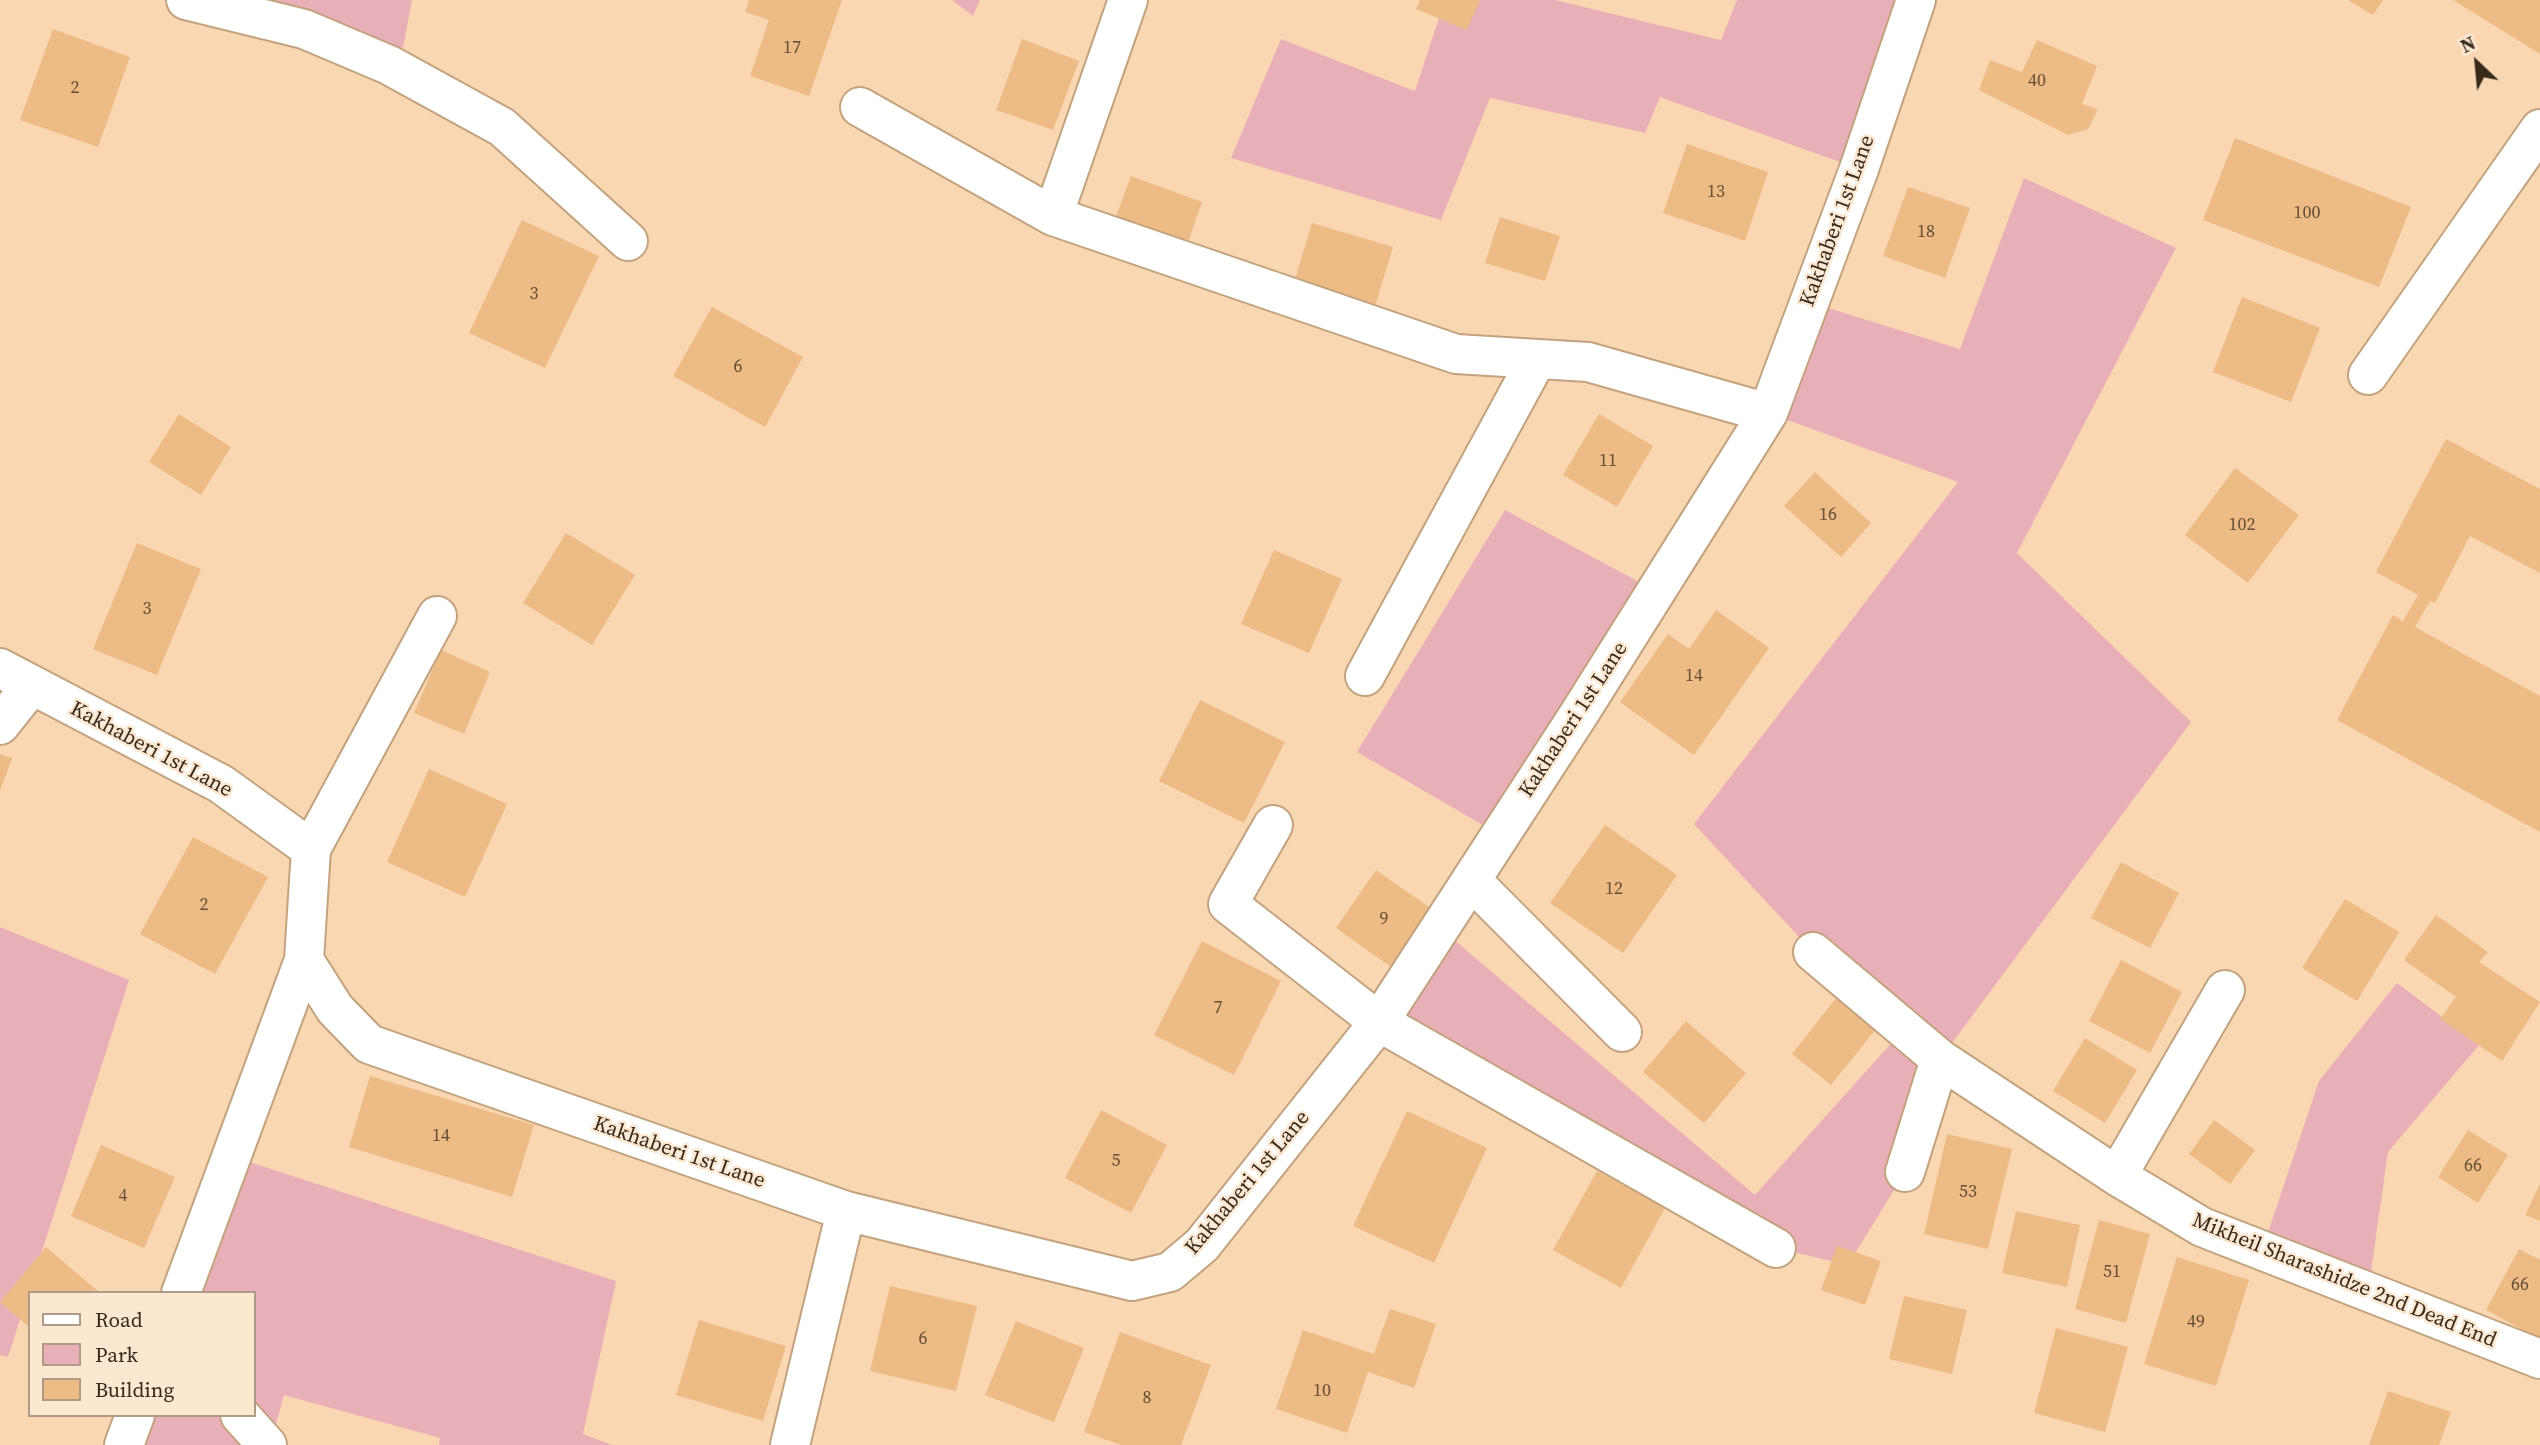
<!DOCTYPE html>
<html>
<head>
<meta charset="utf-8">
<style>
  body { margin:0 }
  #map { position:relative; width:2540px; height:1445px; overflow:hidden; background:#fad7b3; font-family:"Source Serif 4",serif }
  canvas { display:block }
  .legend { position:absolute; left:28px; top:1291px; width:228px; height:126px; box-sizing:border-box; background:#fce7d1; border:2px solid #ad9b88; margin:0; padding:9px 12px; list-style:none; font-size:21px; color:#372a1b }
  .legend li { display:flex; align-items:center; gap:14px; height:35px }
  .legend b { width:35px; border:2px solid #ad9b88 }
  .north { position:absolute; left:2442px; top:28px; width:70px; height:70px; -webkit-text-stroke:5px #fce7d1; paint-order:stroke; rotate:334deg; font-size:19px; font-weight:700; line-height:28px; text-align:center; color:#372a1b }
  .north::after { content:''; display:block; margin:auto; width:24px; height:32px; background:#372a1b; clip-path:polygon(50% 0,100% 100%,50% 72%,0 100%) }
</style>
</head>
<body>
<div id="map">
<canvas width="2540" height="1445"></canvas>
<ul class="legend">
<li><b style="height:9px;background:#fff"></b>Road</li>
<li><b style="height:19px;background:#e9afb8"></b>Park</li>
<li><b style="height:19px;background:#ecbb86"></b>Building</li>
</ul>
<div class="north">N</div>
</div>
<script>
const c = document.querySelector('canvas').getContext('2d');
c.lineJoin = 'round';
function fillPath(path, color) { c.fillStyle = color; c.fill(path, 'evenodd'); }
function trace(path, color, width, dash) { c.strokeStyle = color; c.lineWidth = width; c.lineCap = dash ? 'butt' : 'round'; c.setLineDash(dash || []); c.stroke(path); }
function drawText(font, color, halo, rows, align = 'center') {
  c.font = font + ' "Source Serif 4",serif'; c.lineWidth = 5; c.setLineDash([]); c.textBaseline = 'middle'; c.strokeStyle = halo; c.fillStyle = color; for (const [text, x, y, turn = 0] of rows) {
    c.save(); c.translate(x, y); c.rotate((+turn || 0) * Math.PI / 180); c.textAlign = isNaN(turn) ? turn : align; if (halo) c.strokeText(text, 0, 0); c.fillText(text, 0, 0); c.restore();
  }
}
fillPath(new Path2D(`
  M240 0H412L403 48Z
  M952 0H980L973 16Z
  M1445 0H1555L1721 40 1737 0H1916L1859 169 1660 97 1645 133 1490 98 1441 220 1231 158 1281 39 1415 91Z
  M2024 178 2176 248 2017 553 2191 722 1940 1059 1905 1172 1848 1265 1776 1248 1379 1022 1440 928 1755 1195 1904 1029 1813 952 1694 824 1958 482 1768 413 1809 302 1960 349Z
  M1505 510 1656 591 1500 835 1357 752Z
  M0 927 129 980 8 1357 0 1355Z
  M2397 983 2479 1045 2388 1152 2368 1292 2262 1250 2319 1081Z
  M231 1156 616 1281 583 1434 612 1445H439L440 1438 284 1395 270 1445H124L135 1415H254V1293H181Z`), '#e9afb8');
fillPath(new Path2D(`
  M749 0H842L809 96 750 76 769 20 745 12Z
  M1420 0H1480L1467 30 1416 9Z
  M2348 0H2383L2373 15Z
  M2453 0H2540V54Z
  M53 29 130 57 98 147 20 120Z
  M1022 39 1079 61 1053 130 996 110Z
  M2037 40 2097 66 2082 104 2098 109 2088 129 2068 135 1979 90 1990 60 2022 72Z
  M2235 138 2411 207 2379 287 2203 220Z
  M1687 144 1768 172 1745 241 1663 213Z
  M1131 176 1202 202 1183 256 1111 230Z
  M1908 187 1970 208 1945 278 1883 256Z
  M1500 217 1560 236 1545 281 1485 263Z
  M522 220 599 256 545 368 469 333Z
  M1312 223 1393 247 1373 313 1292 289Z
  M2242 297 2320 328 2291 402 2213 372Z
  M712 307 803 357 765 427 673 376Z
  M179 414 231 447 201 495 149 462Z
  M1599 414 1653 446 1617 507 1563 475Z
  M2446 439 2540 489V573L2470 536 2435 603 2430 601 2415 627 2540 696V832L2337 720 2393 615 2403 621 2418 595 2376 572Z
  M2235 468 2299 515 2248 583 2185 535Z
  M1815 472 1871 523 1841 557 1784 506Z
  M566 533 635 575 592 645 523 603Z
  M137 543 201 569 157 675 93 649Z
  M1274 550 1342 579 1309 653 1241 624Z
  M1716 610 1769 648 1694 755 1620 702 1668 634 1689 649Z
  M441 650 490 672 464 734 414 713Z
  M1200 700 1285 742 1244 823 1159 781Z
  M0 754 12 758 0 791Z
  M429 769 507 804 465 897 387 862Z
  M1605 825 1677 875 1623 953 1550 903Z
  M193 837 268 877 215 974 140 934Z
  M2121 862 2179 893 2150 948 2091 918Z
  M1376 870 1432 909 1391 967 1336 928Z
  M2345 899 2399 932 2357 1001 2302 968Z
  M2436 915 2488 952 2479 962 2540 1002 2502 1061 2440 1019 2456 997 2404 960Z
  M1202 941 1281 981 1234 1075 1154 1035Z
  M2121 960 2182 992 2150 1053 2089 1021Z
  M1840 993 1880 1024 1831 1085 1792 1054Z
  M1686 1021 1746 1073 1704 1123 1643 1072Z
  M2085 1038 2137 1070 2105 1123 2053 1091Z
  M370 1076 534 1125 512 1197 349 1147Z
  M1101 1110 1167 1145 1131 1213 1065 1178Z
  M1407 1111 1487 1148 1434 1263 1353 1226Z
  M2214 1120 2255 1150 2230 1184 2189 1154Z
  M2468 1130 2508 1155 2478 1203 2438 1177Z
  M1947 1134 2012 1149 1988 1249 1924 1234Z
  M101 1145 175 1177 144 1248 71 1216Z
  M1597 1171 1665 1208 1621 1288 1553 1250Z
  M2540 1184V1221L2525 1215Z
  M2016 1211 2080 1225 2067 1287 2002 1273Z
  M2099 1220 2150 1234 2126 1323 2075 1309Z
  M1837 1246 1881 1261 1865 1305 1821 1290Z
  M46 1247 100 1293H30V1328L0 1302Z
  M2519 1249 2540 1260V1339L2486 1310Z
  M2177 1257 2249 1280 2216 1386 2144 1364Z
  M890 1286 977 1306 956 1391 870 1371Z
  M1904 1296 1967 1310 1952 1374 1889 1359Z
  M1390 1309 1436 1324 1414 1388 1368 1372 1347 1433 1276 1409 1303 1330 1374 1354Z
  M699 1320 786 1346 763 1421 676 1395Z
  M1016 1321 1084 1348 1054 1422 985 1395Z
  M2056 1328 2128 1347 2105 1432 2034 1413Z
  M1120 1332 1211 1365 1181 1445H1121L1084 1432Z
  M2388 1391 2451 1412 2439 1445H2369Z`), '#ecbb86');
const minor = new Path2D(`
  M186 0 304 29 389 65 502 127 628 241
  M860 107 1053 216 1456 354 1588 362 1768 413
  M1053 216 1128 0
  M2368 375 2540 129
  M0 668 221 784 311 849 304 960 335 1009 369 1044 846 1211 1132 1281 1170 1272 1202 1245 1379 1022 1579 714 1768 413 1859 169 1916 0
  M1365 676 1537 359
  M0 725 31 686
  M1273 825 1228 904 1379 1022 1776 1248
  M311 849 437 616
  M1471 880 1622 1032
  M1813 952 1940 1059 2117 1176 2202 1227 2540 1359
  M1905 1172 1940 1059
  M2117 1176 2225 990
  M181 1293 304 960
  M240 1415 267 1445
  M124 1445 135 1415
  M790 1445 846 1211`);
trace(minor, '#c3a27f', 42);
trace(minor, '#fff', 38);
drawText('18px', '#644e36', null, [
  ["17",792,48],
  ["40",2037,81],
  ["2",75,88],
  ["13",1716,192],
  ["100",2307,213],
  ["18",1926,232],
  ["3",534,294],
  ["6",738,367],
  ["11",1608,461],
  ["16",1828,515],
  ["102",2242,525],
  ["3",147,609],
  ["14",1694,676],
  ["12",1614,889],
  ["2",204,905],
  ["9",1384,919],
  ["7",1218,1008],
  ["14",441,1136],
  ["5",1116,1161],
  ["66",2473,1166],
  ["53",1968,1192],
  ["4",123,1196],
  ["51",2112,1272],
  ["66",2520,1285],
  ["49",2196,1322],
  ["6",923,1339],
  ["10",1322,1391],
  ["8",1147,1398]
]);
drawText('21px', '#372a1b', '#fce7d1', [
  ["Kakhaberi 1st Lane",1838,221,-70],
  ["Kakhaberi 1st Lane",1574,720,-57],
  ["Kakhaberi 1st Lane",151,750,28],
  ["Kakhaberi 1st Lane",679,1153,19],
  ["Kakhaberi 1st Lane",1248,1183,-50],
  ["Mikheil Sharashidze 2nd Dead End",2344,1281,22]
]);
</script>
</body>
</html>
